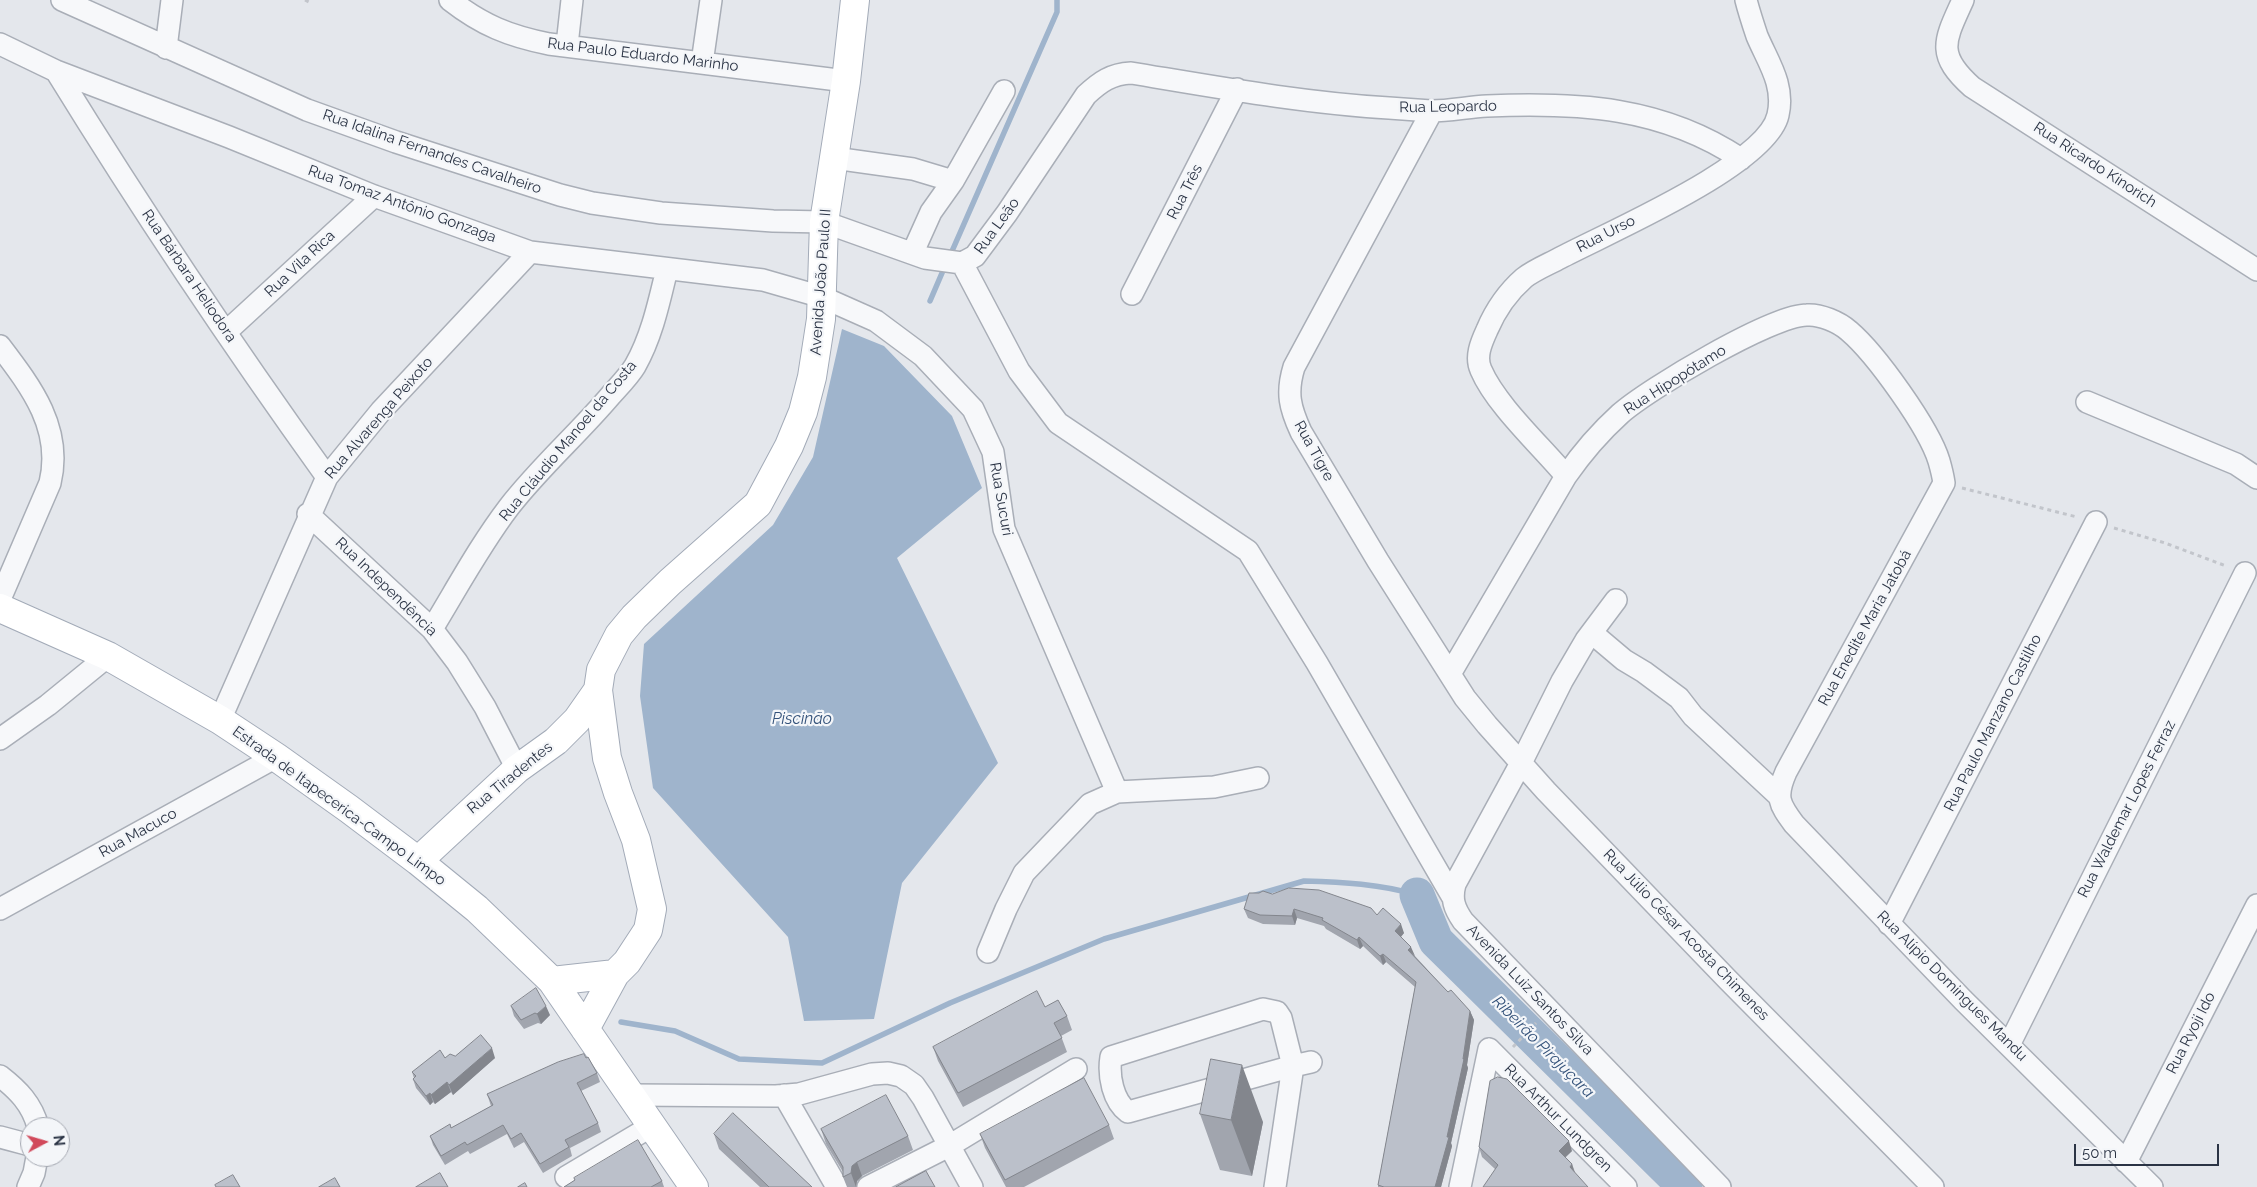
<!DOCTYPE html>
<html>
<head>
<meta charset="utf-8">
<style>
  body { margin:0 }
  #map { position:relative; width:2257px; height:1187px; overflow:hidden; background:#e4e7ec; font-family:Raleway,sans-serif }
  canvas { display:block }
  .north { position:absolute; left:20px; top:1117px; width:50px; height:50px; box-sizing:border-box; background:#f4f6f9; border:1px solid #a4a8b1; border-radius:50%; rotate:84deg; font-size:14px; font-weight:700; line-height:20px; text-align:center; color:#2b3445 }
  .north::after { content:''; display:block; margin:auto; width:18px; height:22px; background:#d1495b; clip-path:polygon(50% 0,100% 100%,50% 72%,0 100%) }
  .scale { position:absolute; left:2074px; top:1144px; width:145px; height:22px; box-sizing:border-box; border:2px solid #2b3445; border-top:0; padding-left:6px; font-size:15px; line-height:18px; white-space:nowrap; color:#2b3445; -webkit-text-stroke:4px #f4f6f9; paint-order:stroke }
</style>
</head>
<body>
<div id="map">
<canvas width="2257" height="1187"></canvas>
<div class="north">N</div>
<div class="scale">50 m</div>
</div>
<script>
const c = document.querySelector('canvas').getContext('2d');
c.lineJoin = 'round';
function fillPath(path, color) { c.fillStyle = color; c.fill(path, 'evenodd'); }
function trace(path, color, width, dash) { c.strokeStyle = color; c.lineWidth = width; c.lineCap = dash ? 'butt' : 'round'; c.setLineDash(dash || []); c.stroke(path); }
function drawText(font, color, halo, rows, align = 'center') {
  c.font = font + ' Raleway,sans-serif'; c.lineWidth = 4.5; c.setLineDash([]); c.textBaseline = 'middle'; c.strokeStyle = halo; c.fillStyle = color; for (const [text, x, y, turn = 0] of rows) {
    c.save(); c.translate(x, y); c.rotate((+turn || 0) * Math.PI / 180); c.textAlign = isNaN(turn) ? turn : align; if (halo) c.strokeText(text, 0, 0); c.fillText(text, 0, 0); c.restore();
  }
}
fillPath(new Path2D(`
  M842 329 884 346 952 416 982 488 897 558 998 763 902 883 874 1019 804 1021 788 937 653 788 640 696 644 644 773 525 813 457Z`), '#9fb4cc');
trace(new Path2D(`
  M949 258 1057 12V0
  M930 301 945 266
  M621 1022 675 1031 739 1059 822 1063 950 1003 1104 939 1304 881C1342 882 1381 884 1417 895`), '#9fb4cc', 5.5);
trace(new Path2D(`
  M1417 895 1436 941 1685 1187`), '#9fb4cc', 35);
const minor = new Path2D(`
  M62 0 307 110 396 142 560 195 592 203 661 213 773 221 824 222 925 258 962 263 975 256 1007 213 1086 95C1100 82 1111 74 1131 73 1216 87 1303 103 1389 108 1403 109 1417 110 1431 111 1450 111 1468 107 1487 106 1579 102 1663 107 1741 159
  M450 0C482 25 509 36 549 44L846 81
  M1963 0C1945 40 1935 54 1972 87L2257 270
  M0 44 56 71 229 137 374 196 530 252 763 280 822 297 876 321 923 356 973 409 993 452 1004 529 1117 792
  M567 45 572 0
  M166 48 172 0
  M702 63 711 0
  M56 71C141 209 232 345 327 477
  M1432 111 1294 367C1286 393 1290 408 1301 432L1378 561 1465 698 1487 725 1546 791 1728 980 1933 1187
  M834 158 913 169 953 181 931 212 913 252
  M953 181 1004 91
  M962 263 1019 371 1058 423 1248 551 1317 663 1452 896
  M1132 294 1237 89
  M226 332 374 196
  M0 346C32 388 63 429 50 483L0 599
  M2087 402 2236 464 2257 478
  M1566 476C1541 446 1496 405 1481 370 1475 357 1481 343 1487 330 1495 311 1508 292 1524 278 1534 270 1549 264 1560 258 1607 233 1767 165 1778 115 1785 85 1768 62 1757 36 1753 24 1749 12 1746 0
  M308 514 432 629 457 662 485 707 517 769
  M1616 600 1586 640 1562 681 1521 763 1455 884C1451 899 1454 908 1463 921L1720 1187
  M432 629C457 588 480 545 509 507 540 467 578 434 611 395 619 386 629 376 635 366 652 336 659 302 667 269
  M1592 633 1624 660 1644 672 1679 698 1693 716 1779 796
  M1450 674 1566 476C1582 453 1599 433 1620 414 1648 389 1772 315 1807 315 1820 314 1839 322 1849 331 1876 354 1929 428 1939 461 1941 468 1943 476 1944 483L1786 772C1775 797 1779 804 1794 824L1963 1000 2152 1187
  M220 720 327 477 381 411 530 252
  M0 739 48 705 108 656
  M0 909 276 757
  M1889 924 2096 522
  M988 952 1006 909 1024 873 1090 804 1117 792 1214 787 1258 778
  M2009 1045 2245 573
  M1489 1049 1626 1187
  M0 1076C18 1090 32 1104 38 1127
  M631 1095 776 1096 799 1094 872 1074 888 1073 901 1076 914 1085 923 1098 972 1187
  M784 1095 837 1187
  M0 1137 30 1145
  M2126 1162 2257 905
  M566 1177 650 1127
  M28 1187 34 1173 37 1157
  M868 1187 949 1146 1076 1069
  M1275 1187 1293 1066 1281 1018 1277 1012 1263 1009 1111 1057C1108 1076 1113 1101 1128 1112L1293 1066 1311 1062
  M1460 1187 1489 1049`);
const major = new Path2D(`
  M0 608 108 656 220 720 276 757 349 809 418 861 477 909 552 981 694 1187
  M418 861 517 769 556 741 577 720 598 690
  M552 981 615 974
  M585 1029 615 974 627 962 648 930 652 909 636 840 618 793 607 758 598 690 601 670 619 635 634 617 670 582 758 504 789 446 803 412 812 377 821 319 824 222 846 81 855 0`);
trace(minor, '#a9aeb7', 24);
trace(major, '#a3abb8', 30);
trace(new Path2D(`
  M305 0 309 2
  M1962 488 2077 517
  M2114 528 2165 543 2226 566
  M1513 1047 1536 1023`), '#c2c5cb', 3, [4, 4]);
trace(minor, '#f7f8fa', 21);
trace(major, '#fff', 28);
fillPath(new Path2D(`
  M1272 894 1377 915 1404 933 1401 937 1415 956 1448 992 1470 1011 1474 1020 1467 1065 1468 1068 1451 1143 1452 1146 1441 1187H1378V1185L1415 987 1386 962 1383 965 1363 946 1360 949 1326 929 1324 926 1297 918 1295 925 1263 924 1248 918 1244 909Z
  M511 1006 550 1015 541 1024 538 1023 524 1029 514 1016Z
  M1045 1007 1067 1016 1072 1030 1061 1036 1067 1052 963 1107 938 1061 933 1047Z
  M455 1056 495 1058 453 1095 451 1092 435 1104 433 1102 430 1105 416 1088 413 1079 414 1078 412 1072Z
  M586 1058 597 1073 600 1082 581 1091 598 1123 601 1132 570 1148 572 1156 543 1173 524 1142 514 1148 507 1134 470 1154 468 1151 445 1165 433 1145 430 1136 451 1128 491 1106 487 1094Z
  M1200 1114 1263 1122 1252 1176 1220 1170Z
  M1109 1125 1114 1139 1024 1187H1006L985 1148 980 1134Z
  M821 1129 908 1136 913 1150 862 1176 857 1181 856 1187H847L843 1177V1172L826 1144Z
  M714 1134 812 1187H760L719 1149Z
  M1479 1147 1572 1151 1565 1158 1572 1164 1575 1172 1495 1169 1482 1157Z
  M574 1178 662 1181 664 1187H564L575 1180Z`), '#a1a5ae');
fillPath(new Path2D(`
  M1294 909 1297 918 1295 925 1292 916Z
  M1401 924 1404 933 1398 940 1395 931Z
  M1359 937 1363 946 1360 949 1357 940Z
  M1411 947 1415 956 1408 950Z
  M1383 954 1386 962 1383 965 1380 956Z
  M546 1006 550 1015 541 1024 537 1014Z
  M1470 1011 1474 1020 1467 1065 1468 1068 1451 1143 1452 1146 1441 1187H1435L1463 1059Z
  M492 1048 495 1058 453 1095 449 1085Z
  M1242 1065 1263 1122 1252 1176 1231 1120Z
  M447 1082 451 1092 435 1104 431 1095Z
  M430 1093 433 1102 430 1105 426 1096Z
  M1569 1141 1572 1151 1562 1160 1559 1151Z
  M857 1162 862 1176 857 1181 856 1187 851 1173 852 1166Z
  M1572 1164 1575 1174 1570 1167Z`), '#83868d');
const building = new Path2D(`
  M1289 888 1319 890 1371 908 1377 915 1383 908 1401 924 1395 931 1411 947 1408 950 1448 992 1451 990 1470 1011 1463 1059H1464L1447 1137H1449L1435 1187H1384L1378 1185 1416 982 1383 954 1380 956 1359 937 1357 940 1322 920 1323 918 1294 909 1292 916 1260 915 1244 909 1249 893H1259L1263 891 1272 894Z
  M536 988 546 1006 537 1014 535 1013 521 1020 511 1006Z
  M1037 991 1045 1007 1058 1000 1067 1016 1054 1023 1062 1038 958 1093 933 1047Z
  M481 1035 492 1048 449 1085 447 1082 431 1095 430 1093 426 1096 413 1079 416 1076 412 1072 440 1050 445 1058 450 1054 455 1056Z
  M584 1054 586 1058 588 1057 597 1073 577 1083 598 1123 565 1140 569 1147 540 1164 521 1133 511 1139 503 1125 467 1145 465 1142 441 1156 430 1136 450 1124 451 1128 493 1105 487 1094 558 1062Z
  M1211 1059 1242 1065 1231 1120 1200 1114Z
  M1498 1077 1507 1079 1569 1141 1559 1151 1572 1164 1570 1167 1588 1187H1483L1498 1165 1479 1147 1490 1081Z
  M1084 1078 1109 1125 1005 1180 980 1134Z
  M886 1095 908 1136 857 1162 852 1166 851 1173 843 1177V1167L821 1129Z
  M733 1113 812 1187H769L714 1134Z
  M638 1140 662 1181 651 1187H564L575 1180 574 1178Z
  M926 1171 935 1187H896Z
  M440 1173 448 1187H416Z
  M233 1175 240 1187H216L215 1185Z
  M335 1178 340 1187H319Z
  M525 1183 527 1187H518Z`);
fillPath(building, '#bbc0ca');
trace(building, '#83868d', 1);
drawText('15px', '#2b3445', '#f4f6f9', [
  ["Rua Paulo Eduardo Marinho",643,55,7],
  ["Rua Leopardo",1448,107,-1],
  ["Rua Idalina Fernandes Cavalheiro",432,152,19],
  ["Rua Ricardo Kinorich",2095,165,33],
  ["Rua Três",1185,192,-63],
  ["Rua Tomaz Antônio Gonzaga",402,204,20],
  ["Rua Leão",997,226,-54],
  ["Rua Urso",1606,234,-27],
  ["Rua Vila Rica",300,264,-43],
  ["Rua Bárbara Heliodora",189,276,56],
  ["Avenida João Paulo II",821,282,-86],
  ["Rua Hipopótamo",1675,380,-32],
  ["Rua Alvarenga Peixoto",379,418,-49],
  ["Rua Cláudio Manoel da Costa",568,441,-50],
  ["Rua Tigre",1314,451,61],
  ["Rua Sucuri",1001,499,80],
  ["Rua Independência",386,587,44],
  ["Rua Enedite Maria Jatobá",1865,628,-61],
  ["Rua Paulo Manzano Castilho",1993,723,-63],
  ["Rua Tiradentes",510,778,-39],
  ["Estrada de Itapecerica-Campo Limpo",339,806,36],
  ["Rua Waldemar Lopes Ferraz",2127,809,-63],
  ["Rua Macuco",138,833,-29],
  ["Rua Júlio César Acosta Chimenes",1686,935,46],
  ["Rua Alípio Domingues Mandu",1952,986,45],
  ["Avenida Luiz Santos Silva",1530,990,46],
  ["Rua Ryoji Ido",2191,1033,-63],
  ["Rua Arthur Lundgren",1558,1118,45]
]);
drawText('italic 16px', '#34527a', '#f4f6f9', [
  ["Piscinão",802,719],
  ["Ribeirão Pirajuçara",1543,1047,45]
]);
</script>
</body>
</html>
